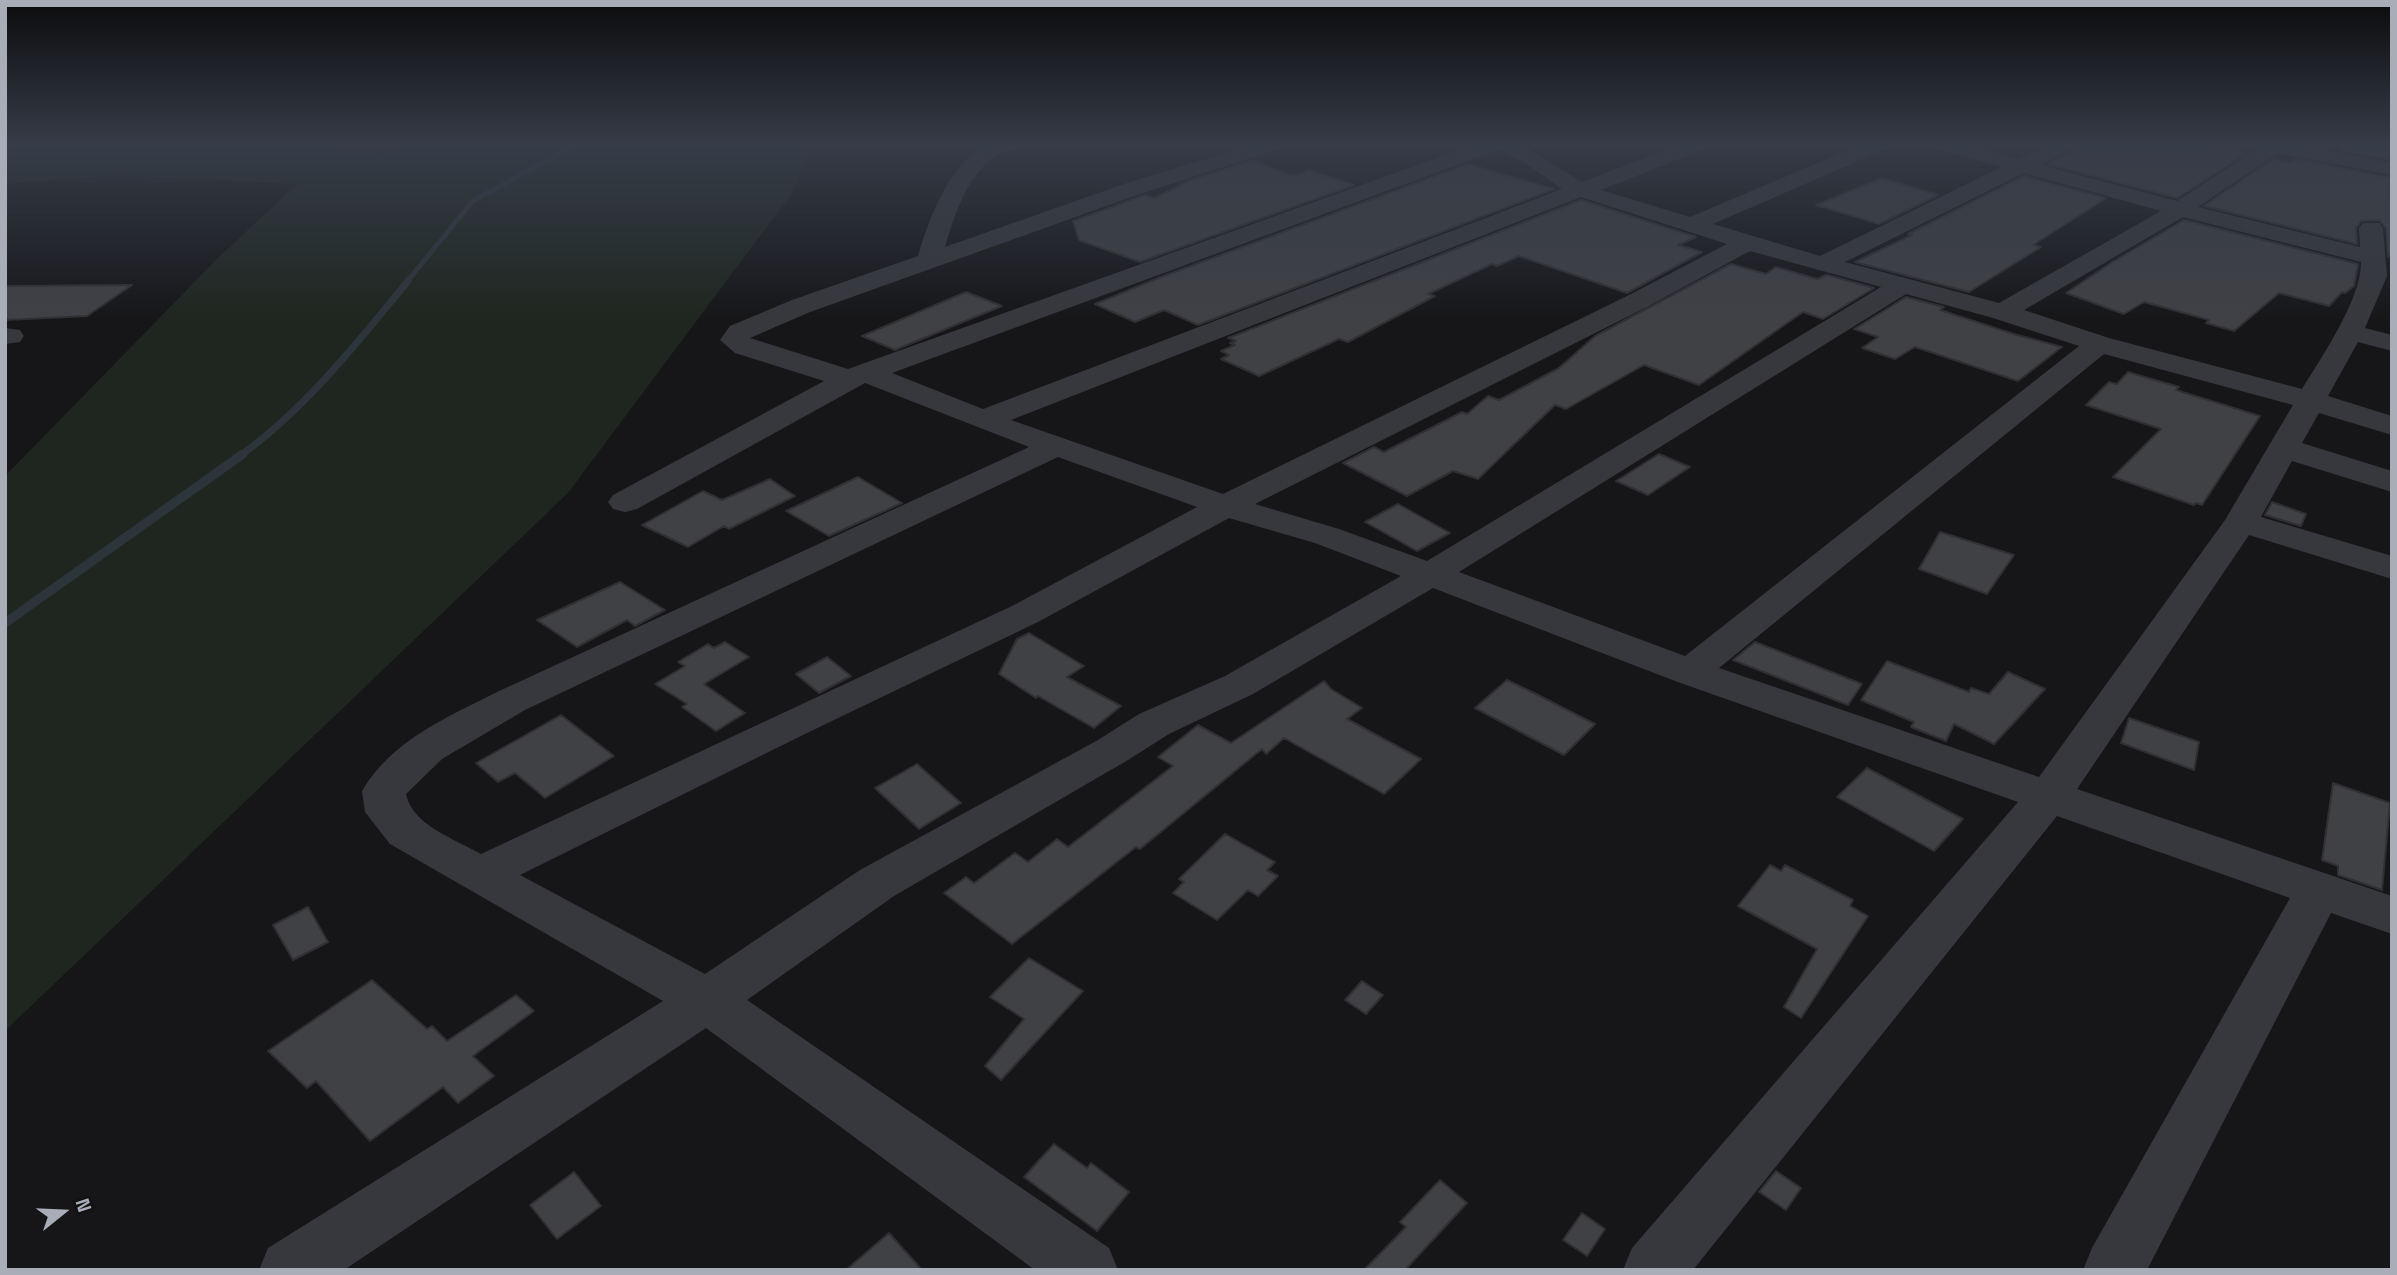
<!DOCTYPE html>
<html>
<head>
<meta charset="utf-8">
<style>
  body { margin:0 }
  #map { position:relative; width:2397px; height:1275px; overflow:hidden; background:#161618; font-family:"Space Grotesk",sans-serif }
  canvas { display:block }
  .frame { position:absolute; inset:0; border:7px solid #a8adb8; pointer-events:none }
  .north { position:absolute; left:28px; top:1177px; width:70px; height:70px; -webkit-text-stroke:5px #111113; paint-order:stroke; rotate:72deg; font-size:19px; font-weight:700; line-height:28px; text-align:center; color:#a8adb8 }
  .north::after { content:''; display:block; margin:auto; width:24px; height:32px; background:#a8adb8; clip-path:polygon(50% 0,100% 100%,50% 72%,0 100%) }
</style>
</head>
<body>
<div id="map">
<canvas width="2397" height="1275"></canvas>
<div class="frame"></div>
<div class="north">N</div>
</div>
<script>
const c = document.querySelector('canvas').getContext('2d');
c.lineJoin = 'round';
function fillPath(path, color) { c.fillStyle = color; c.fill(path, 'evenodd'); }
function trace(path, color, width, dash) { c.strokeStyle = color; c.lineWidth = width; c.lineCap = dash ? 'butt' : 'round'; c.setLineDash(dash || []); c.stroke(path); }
fillPath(new Path2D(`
  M5 144H276L382 153 400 144H812L792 193 568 493 5 1031V476L220 256 297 184 117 175 5 184Z`), '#1e261f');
trace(new Path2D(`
  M406 283 473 201 577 144`), '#2c353c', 5);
trace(new Path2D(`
  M241 455C304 410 359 341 408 281`), '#2c353c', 7);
trace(new Path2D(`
  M5 623 243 454`), '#2c353c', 9);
const building = new Path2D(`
  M2079 144H2210L2246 153 2177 198 2048 164 2074 150Z
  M2339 144 2392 147V160L2342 151Z
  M2273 159 2290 163 2296 159 2392 178V254L2388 257 2386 228 2379 220 2361 221 2356 228 2357 244 2204 206Z
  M1252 160 1293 176 1309 170 1354 185 1140 262 1079 240 1073 221 1145 195 1155 198 1188 181Z
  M1468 164 1554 189 1198 325 1164 310 1135 322 1095 304 1161 277Z
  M2024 176 2106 198 2033 245 2041 247 1969 292 1855 262 1912 235 1908 234Z
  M1882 178 1938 195 1879 224 1816 205Z
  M1581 200 1696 237 1678 245 1702 252 1627 293 1519 256 1497 266 1492 264 1428 294 1435 296 1348 342 1339 339 1259 376 1221 359 1229 355 1221 351 1235 345 1230 343 1236 341 1228 338Z
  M2184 220 2358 264 2354 286 2345 293 2342 292 2329 306 2279 293 2234 331 2206 323 2209 320 2144 302 2124 314 2066 293 2114 261Z
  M1731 264 1766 274 1776 267 1817 279 1827 275 1874 288 1823 319 1803 312 1699 385 1644 365 1566 409 1555 405 1478 479 1453 471 1407 496 1343 463 1374 447 1384 452 1462 412 1467 414 1488 396 1499 400 1559 368 1595 336Z
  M132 285 87 316 5 320V286Z
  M966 292 1002 306 895 350 862 336Z
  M1906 297 1944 307 1940 310 2014 334 2062 347 2018 381 1915 347 1895 359 1862 348 1878 337 1854 329Z
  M2128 372 2179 387 2176 390 2260 416 2202 505 2196 503 2194 505 2113 477 2161 429 2086 405 2109 382 2117 384Z
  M1659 454 1690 467 1648 495 1616 481Z
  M858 477 902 503 829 536 786 511Z
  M770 479 795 496 729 529 724 526 688 547 642 525 703 491 722 500Z
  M2272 502 2306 514 2301 526 2265 515Z
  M1398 504 1450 533 1417 551 1365 522Z
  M1940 532 2014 555 1987 594 1919 569Z
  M620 582 665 610 635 626 627 620 577 647 537 620Z
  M1029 633 1084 666 1067 677 1121 706 1094 728 1038 696 1036 698 999 674 1017 639Z
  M725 642 749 657 704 684 745 713 716 731 682 707 687 704 655 684 685 666 678 662 708 644 714 648Z
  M1755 642 1862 684 1848 705 1733 660Z
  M827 657 851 676 819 693 796 674Z
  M1887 661 1969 692 1971 688 1989 694 2008 672 2045 689 1994 744 1954 724 1946 741 1911 727 1914 722 1861 700Z
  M1507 680 1536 694 1595 724 1564 755 1475 708Z
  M1324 681 1331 689 1362 708 1347 719 1421 759 1384 794 1284 738 1266 754 1262 749 1140 849 1136 847 1012 944 944 893 966 877 974 883 1015 853 1028 862 1057 839 1068 847 1173 766 1158 757 1198 725 1231 743Z
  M561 715 614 756 545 798 515 773 498 782 476 763Z
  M2129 718 2199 742 2194 770 2121 743Z
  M917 764 961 803 919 829 875 788Z
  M1867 768 1963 819 1934 851 1837 797Z
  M2333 783 2390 803 2382 890 2338 875V866L2322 860Z
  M1225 834 1275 862 1267 870 1278 876 1258 896 1248 890 1217 920 1173 893 1184 882 1179 879Z
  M1770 865 1781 871 1785 865 1853 900 1850 906 1868 916 1801 1018 1784 1007 1817 949 1738 906Z
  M308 907 328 942 293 960 273 925Z
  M1029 958 1083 991 1001 1080 985 1066 1024 1019 990 997Z
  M372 980 427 1029 432 1026 447 1041 516 995 534 1011 473 1056 494 1076 458 1103 443 1087 370 1141 316 1081 307 1088 268 1051Z
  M1362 981 1383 995 1366 1014 1345 1000Z
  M1054 1144 1087 1168 1091 1163 1129 1192 1097 1231 1024 1177Z
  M1776 1171 1801 1188 1786 1210 1759 1192Z
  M574 1172 601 1206 557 1239 530 1205Z
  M1440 1180 1467 1203 1405 1270H1364L1406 1227 1400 1222Z
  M1582 1213 1605 1229 1587 1256 1563 1240Z
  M889 1233 922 1270H846Z`);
fillPath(building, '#404145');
trace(building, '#303034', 2);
fillPath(new Path2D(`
  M988 144H1025L1022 148C1013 151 1003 151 996 156 967 175 954 216 945 247L1124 184 1254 144H1285L1282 148 1140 194 810 312 750 338 848 369 1476 144H1521L1582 182 1681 144H1710L1707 148 1601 190 1690 217 1863 144H1891L1888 148 1713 224 1820 256 2002 167 1934 148 1931 144H1965L2019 159 2050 144H2076L2073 148 2041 165 2177 201 2257 149 2253 144H2295L2392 163V175L2278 153 2198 207 2360 247 2359 228 2363 223H2379L2383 228 2387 276 2365 328 2392 335V351L2358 342 2328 396 2392 416V435L2319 413 2302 443 2392 471V492L2292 461 2261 517 2392 556V579L2249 535 2077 789 2392 896V934L2331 913 2147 1270H2083L2092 1248 2290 898 2057 816 1693 1270H1623L1632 1248 2018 802 1675 681 1433 588 1253 694 1169 734 1128 760 894 896 747 1000 1109 1248 1118 1270H1035L706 1028 344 1270H259L268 1248 663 1001 390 844 365 812 362 791C391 741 447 717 497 692L1029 447 865 383 637 509 625 512 613 509 608 502 613 495 824 381 735 353 720 340 730 326 792 300 918 256C928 220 951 160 988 144ZM1498 150 1525 163 1562 189 983 409 892 373ZM2024 173 2161 211 1999 303 1845 262ZM1581 197 1727 244 1629 295 1223 494 1011 420ZM2183 217 2361 262C2362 298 2321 358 2302 389L2109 338 2024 310ZM1750 251 1881 287 1427 561 1339 529 1255 504 1647 307ZM1906 294 1993 318 2079 346 1685 656 1459 572ZM2104 354 2293 405 2225 520 2039 777 1719 668ZM1058 457 1197 507 1012 606 481 854C455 839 412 825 406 794L442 759 525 710ZM1229 518 1315 543 1401 576 1225 676 1139 714 1098 740 860 870 705 974 520 875 809 732 1038 622Z
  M5 328 20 330 24 336 20 342 5 344Z`), '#37383d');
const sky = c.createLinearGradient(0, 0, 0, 323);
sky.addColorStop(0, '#0c0c0d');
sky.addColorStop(0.45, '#363c48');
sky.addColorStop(1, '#363c4800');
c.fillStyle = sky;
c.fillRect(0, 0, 2397, 323);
</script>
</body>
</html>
